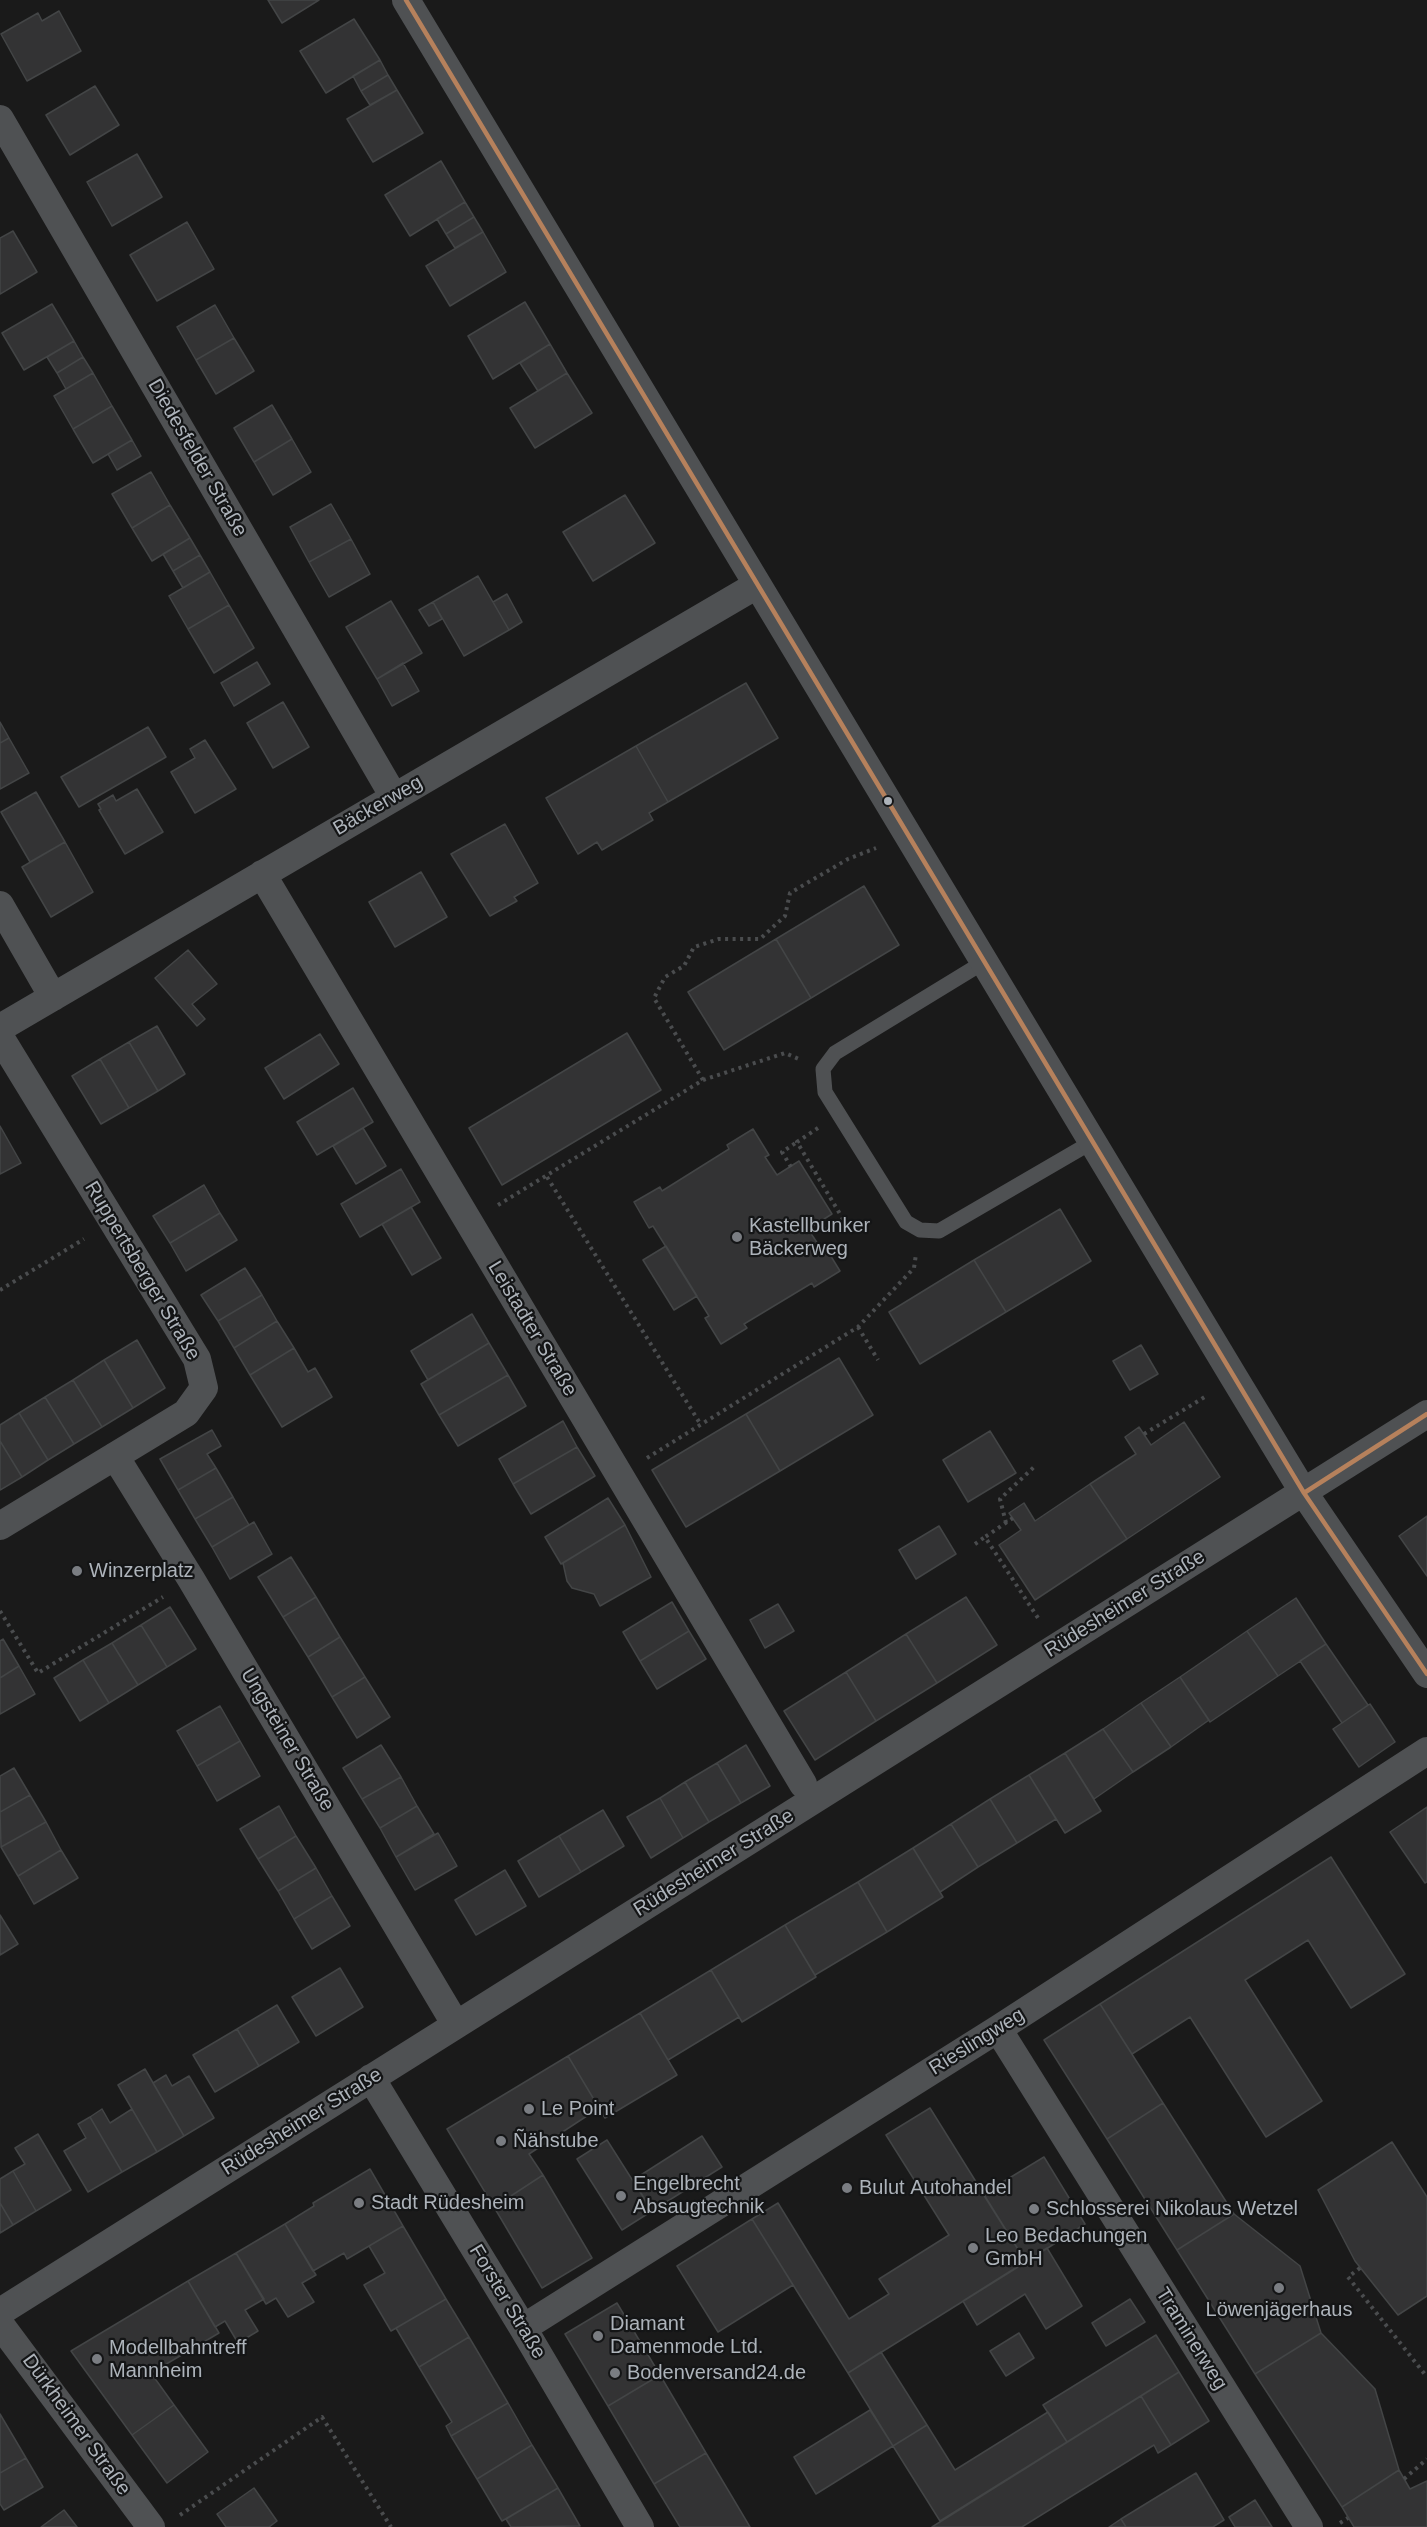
<!DOCTYPE html>
<html>
<head>
<meta charset="utf-8">
<style>
  body { margin:0 }
  canvas { display:block; background:#1a1a1a }
</style>
</head>
<body>
<canvas width="1427" height="2527"></canvas>
<script>
const c = document.querySelector('canvas').getContext('2d');
c.lineJoin = 'round';
function fillPath(path, color) { c.fillStyle = color; c.fill(path, 'evenodd'); }
function trace(path, color, width, dash) { c.strokeStyle = color; c.lineWidth = width; c.lineCap = dash ? 'butt' : 'round'; c.setLineDash(dash || []); c.stroke(path); }
function drawText(font, color, halo, rows, align = 'center') {
  c.font = font + ' Arial,sans-serif'; c.lineWidth = 4.5; c.setLineDash([]); c.textBaseline = 'middle'; c.strokeStyle = halo; c.fillStyle = color; for (const [text, x, y, turn = 0] of rows) {
    c.save(); c.translate(x, y); c.rotate((+turn || 0) * Math.PI / 180); c.textAlign = isNaN(turn) ? turn : align; if (halo) c.strokeText(text, 0, 0); c.fillText(text, 0, 0); c.restore();
  }
}
const building = new Path2D(`
  M268 0H319L282 23Z
  M59 11 81 51 27 81 1 34 38 13 42 21Z
  M354 19 380 60 326 93 300 51Z
  M380 60 388 75 361 91 353 76Z
  M388 75 397 90 370 105 361 91Z
  M95 86 119 125 70 155 46 115Z
  M397 90 423 133 373 162 347 119Z
  M137 154 162 197 112 226 87 182Z
  M441 161 465 202 410 236 385 195Z
  M465 202 474 217 446 234 437 219Z
  M474 217 483 232 455 248 446 234Z
  M187 222 214 269 157 301 130 255Z
  M13 231 37 272 0 294V238Z
  M483 232 506 272 450 306 426 266Z
  M525 302 550 344 493 379 468 336Z
  M52 304 74 341 24 370 2 333Z
  M215 305 234 338 196 360 177 327Z
  M234 338 254 371 216 394 196 360Z
  M74 341 83 357 57 373 47 357Z
  M550 344 567 373 538 391 520 363Z
  M83 357 93 373 66 389 57 373Z
  M93 373 112 406 73 429 54 396Z
  M567 373 592 413 535 448 510 408Z
  M272 405 292 439 254 462 234 428Z
  M112 406 132 440 93 463 73 429Z
  M292 439 311 472 273 495 254 462Z
  M132 440 141 456 117 470 108 454Z
  M151 472 170 505 132 528 112 494Z
  M625 495 655 543 593 581 563 532Z
  M331 504 351 539 309 562 290 527Z
  M170 505 190 538 152 561 132 528Z
  M190 538 200 555 173 571 163 554Z
  M351 539 370 574 329 597 309 562Z
  M200 555 210 572 183 588 173 571Z
  M210 572 229 605 188 629 169 596Z
  M478 576 509 630 464 656 433 602Z
  M507 594 522 622 509 630 493 602Z
  M391 601 422 653 377 679 346 627Z
  M433 602 442 619 429 626 419 610Z
  M229 605 254 648 214 673 188 629Z
  M257 662 270 684 234 706 221 683Z
  M403 663 419 691 392 706 377 679Z
  M746 683 778 738 668 802 636 746Z
  M283 702 309 747 273 768 247 723Z
  M0 722 9 738 0 743Z
  M148 727 166 757 79 807 61 777Z
  M9 738 29 773 0 789V743Z
  M205 740 236 789 195 813 171 772 195 758 190 749Z
  M636 746 668 802 649 813 653 820 602 850 597 842 578 854 546 798Z
  M137 789 163 832 125 854 99 810 101 809 98 804 113 795 116 801Z
  M36 792 65 842 30 862 1 812Z
  M505 824 538 883 514 897 517 901 490 916 451 854Z
  M65 842 93 892 51 917 22 867Z
  M421 872 447 917 395 947 369 902Z
  M864 886 899 945 811 998 776 939Z
  M776 939 811 998 724 1050 688 992Z
  M188 950 217 984 192 1004 205 1019 197 1026 155 978Z
  M157 1026 185 1074 158 1091 129 1042Z
  M627 1033 661 1090 502 1185 469 1128Z
  M320 1034 339 1064 284 1099 265 1068Z
  M129 1042 158 1091 129 1108 100 1059Z
  M100 1059 129 1108 101 1124 72 1076Z
  M353 1088 373 1122 317 1155 297 1122Z
  M0 1126 21 1163 0 1174Z
  M363 1128 386 1166 356 1184 333 1146Z
  M753 1129 769 1155 765 1157 777 1175 799 1161 832 1214 808 1229 820 1247 824 1245 840 1271 814 1287 812 1283 744 1324 747 1328 721 1344 705 1318 709 1316 653 1226 649 1228 634 1202 660 1187 662 1191 729 1149 727 1145Z
  M401 1169 420 1202 360 1237 341 1204Z
  M204 1185 220 1213 170 1243 153 1216Z
  M411 1207 441 1258 412 1275 382 1224Z
  M1060 1209 1091 1261 1006 1312 974 1260Z
  M220 1213 237 1240 186 1271 170 1243Z
  M666 1246 697 1296 674 1310 643 1260Z
  M974 1260 1006 1312 920 1364 889 1312Z
  M245 1268 262 1295 218 1321 201 1295Z
  M262 1295 277 1321 234 1348 218 1321Z
  M472 1314 489 1343 428 1380 411 1351Z
  M277 1321 294 1348 250 1375 234 1348Z
  M137 1340 165 1388 133 1408 104 1360Z
  M489 1343 508 1375 439 1415 421 1384Z
  M1141 1345 1158 1374 1130 1390 1113 1361Z
  M294 1348 308 1372 315 1368 332 1397 282 1427 250 1375Z
  M839 1358 873 1415 780 1471 746 1414Z
  M104 1360 133 1408 102 1427 73 1380Z
  M508 1375 526 1406 458 1446 439 1415Z
  M73 1380 102 1427 74 1444 45 1397Z
  M45 1397 74 1444 48 1460 19 1413Z
  M19 1413 48 1460 22 1477 0 1441V1425Z
  M746 1414 780 1471 686 1527 652 1470Z
  M563 1421 577 1447 513 1484 499 1459Z
  M1184 1422 1220 1477 1127 1539 1090 1484 1136 1454 1125 1437 1139 1427 1151 1445Z
  M212 1430 221 1446 207 1454 216 1468 178 1490 160 1459Z
  M990 1431 1016 1473 968 1502 943 1460Z
  M0 1441 22 1477 0 1490Z
  M577 1447 595 1476 531 1514 513 1484Z
  M216 1468 233 1497 195 1519 178 1490Z
  M1090 1484 1127 1539 1035 1600 999 1545 1021 1530 1009 1513 1024 1503 1035 1521Z
  M233 1497 249 1525 212 1547 195 1519Z
  M608 1498 625 1525 561 1564 545 1537Z
  M1427 1516V1576L1399 1536Z
  M254 1522 272 1554 230 1579 212 1547Z
  M625 1525 651 1577 600 1606 594 1594 572 1588 567 1581 563 1563Z
  M939 1526 956 1554 916 1579 899 1550Z
  M291 1557 316 1597 283 1617 258 1577Z
  M316 1597 340 1637 308 1657 283 1617Z
  M966 1597 997 1645 937 1683 906 1634Z
  M1296 1598 1326 1644 1278 1676 1247 1631Z
  M672 1602 689 1631 640 1661 623 1632Z
  M778 1604 794 1631 765 1648 750 1620Z
  M170 1607 196 1649 167 1667 141 1625Z
  M141 1625 167 1667 138 1685 112 1643Z
  M689 1631 706 1659 657 1689 640 1661Z
  M1247 1631 1278 1676 1210 1722 1180 1677Z
  M906 1634 937 1683 876 1721 846 1672Z
  M340 1637 365 1677 332 1697 308 1657Z
  M3 1639 19 1666 0 1678V1641Z
  M112 1643 138 1685 109 1703 83 1660Z
  M1326 1644 1368 1705 1342 1723 1300 1661Z
  M83 1660 109 1703 80 1721 54 1678Z
  M19 1666 35 1694 0 1714V1678Z
  M846 1672 876 1721 815 1760 784 1711Z
  M365 1677 390 1717 357 1738 332 1697Z
  M1180 1677 1209 1720 1171 1747 1141 1703Z
  M1141 1703 1171 1747 1133 1772 1103 1729Z
  M1370 1704 1395 1742 1359 1767 1333 1729Z
  M220 1706 240 1741 197 1766 177 1731Z
  M1103 1729 1133 1772 1094 1799 1065 1753Z
  M240 1741 260 1776 217 1801 197 1766Z
  M381 1745 401 1777 362 1799 343 1768Z
  M746 1745 770 1786 741 1803 717 1763Z
  M1065 1753 1101 1811 1065 1833 1029 1775Z
  M717 1763 741 1803 709 1822 685 1782Z
  M14 1768 30 1795 0 1812V1776Z
  M1029 1775 1056 1819 1017 1843 990 1799Z
  M401 1777 417 1806 380 1828 362 1799Z
  M685 1782 709 1822 683 1838 660 1798Z
  M30 1795 46 1822 1 1847 0 1812Z
  M660 1798 683 1838 651 1858 627 1817Z
  M990 1799 1017 1843 978 1867 951 1824Z
  M279 1806 296 1836 258 1859 240 1829Z
  M417 1806 434 1834 396 1857 380 1828Z
  M1427 1807V1882L1425 1883 1390 1832Z
  M603 1810 624 1846 581 1872 559 1836Z
  M46 1822 61 1850 18 1876 1 1847Z
  M951 1824 978 1867 940 1892 913 1848Z
  M438 1833 457 1866 415 1890 396 1857Z
  M296 1836 316 1868 278 1891 258 1859Z
  M559 1836 581 1872 539 1897 518 1861Z
  M913 1848 943 1897 887 1932 858 1882Z
  M61 1850 78 1878 34 1904 18 1876Z
  M1331 1857 1405 1974 1351 2008 1308 1940 1245 1980 1322 2101 1266 2137 1190 2017 1132 2054 1100 2004Z
  M316 1868 332 1896 294 1919 278 1891Z
  M505 1870 526 1906 476 1935 455 1900Z
  M858 1882 887 1932 815 1975 785 1925Z
  M332 1896 350 1926 312 1949 294 1919Z
  M0 1915 18 1944 0 1955Z
  M785 1925 816 1977 742 2022 711 1970Z
  M340 1968 363 2007 316 2036 292 1997Z
  M711 1970 739 2017 668 2060 640 2013Z
  M1100 2004 1163 2103 1107 2139 1044 2040Z
  M277 2005 299 2042 259 2066 237 2029Z
  M640 2013 677 2075 605 2118 568 2056Z
  M237 2029 259 2066 215 2092 193 2055Z
  M568 2056 599 2108 529 2154 543 2175 494 2207 447 2129Z
  M145 2069 184 2136 157 2152 118 2085Z
  M166 2075 172 2086 189 2076 214 2118 184 2136 153 2083Z
  M1163 2103 1234 2214 1177 2250 1107 2139Z
  M930 2108 1026 2262 848 2373 752 2219 778 2203 849 2319 889 2294 879 2279 949 2235 886 2135Z
  M102 2109 110 2123 132 2109 157 2152 122 2172 90 2117Z
  M90 2117 122 2172 88 2192 64 2151 86 2138 78 2124Z
  M38 2134 71 2190 36 2211 13 2171 25 2164 15 2148Z
  M702 2136 722 2167 652 2211 633 2180Z
  M607 2140 652 2211 622 2230 577 2159Z
  M1392 2142 1427 2197V2296L1398 2315 1355 2261 1318 2190Z
  M1044 2157 1085 2224 1026 2262 983 2194Z
  M370 2169 403 2226 347 2259 344 2253 313 2271 285 2224 314 2206 313 2203Z
  M13 2171 36 2211 13 2225 0 2203V2179Z
  M543 2175 592 2258 542 2288 494 2207Z
  M0 2203 13 2225 0 2233Z
  M1234 2214 1300 2266 1321 2333 1255 2374 1177 2250Z
  M752 2219 793 2285 718 2332 677 2266Z
  M285 2224 316 2275 302 2283 314 2302 288 2317 276 2298 266 2304 236 2253Z
  M403 2226 446 2299 391 2331 364 2285 385 2273 369 2246Z
  M1047 2248 1082 2306 1046 2329 1025 2294 977 2325 963 2301Z
  M236 2253 264 2299 245 2310 258 2331 238 2343 225 2321 215 2327 188 2281Z
  M188 2281 219 2333 151 2373 174 2405 132 2435 71 2351Z
  M446 2299 469 2337 419 2367 396 2328Z
  M1130 2299 1145 2322 1106 2346 1092 2323Z
  M617 2303 660 2375 608 2406 565 2334Z
  M1019 2333 1034 2358 1006 2376 990 2351Z
  M1321 2333 1375 2389 1399 2470 1342 2507 1255 2374Z
  M1156 2335 1179 2372 1067 2442 1043 2405Z
  M469 2337 508 2403 451 2436 446 2426 452 2422 419 2367Z
  M881 2352 927 2425 893 2446 848 2373Z
  M1179 2372 1209 2421 1171 2445 1141 2396Z
  M660 2375 706 2453 654 2484 608 2406Z
  M1141 2396 1171 2445 1158 2453 1154 2445 1022 2527H932Z
  M508 2403 532 2445 477 2479 451 2436Z
  M174 2405 208 2452 167 2483 132 2435Z
  M870 2410 893 2446 816 2494 794 2457Z
  M1048 2412 1067 2442 940 2521 893 2446 927 2425 955 2470Z
  M0 2414 26 2458 0 2473Z
  M532 2445 558 2488 502 2521 477 2479Z
  M706 2453 750 2527H680L654 2484Z
  M26 2458 43 2487 4 2510 0 2504V2473Z
  M1399 2470 1410 2489 1427 2481V2527H1354L1342 2507Z
  M1196 2473 1224 2520 1213 2527H1126L1121 2519Z
  M254 2488 277 2521 269 2527H226L217 2514Z
  M558 2488 580 2526 511 2527 506 2519Z
  M1255 2500 1272 2527H1235L1229 2517Z
  M64 2510 77 2527H41Z
  M1121 2519 1126 2527H1109Z`);
fillPath(building, '#333334');
trace(building, '#434546', 1.5);
trace(new Path2D(`
  M703 1080 654 998 665 977 684 966 694 947 719 939H760L785 916 790 893 848 859 876 848
  M818 1128 797 1142 843 1219 825 1230 820 1221
  M791 1167 782 1152 797 1142
  M547 1177 701 1425
  M498 1205 703 1080 785 1053 801 1060
  M0 1290 84 1239
  M858 1327 878 1360
  M1144 1434 1208 1395
  M647 1458 858 1327 914 1268 916 1254
  M1013 1518 985 1537 1040 1621
  M1006 1523 1000 1499 1034 1467
  M975 1544 985 1537
  M0 1611 38 1673 163 1597
  M1360 2268 1348 2277 1427 2377
  M1404 2479 1427 2459
  M180 2515 322 2417 391 2527
  M1340 2523 1348 2518`), '#4a4c4e', 4, [3, 4.5]);
trace(new Path2D(`
  M984 962 835 1053 823 1069 825 1092 906 1222 920 1230 939 1231 1092 1142`), '#4f5153', 15);
trace(new Path2D(`
  M406 0 1235 1379 1304 1493 1427 1674
  M0 119 394 797
  M262 874 803 1784
  M0 905 53 997
  M0 1028 757 585
  M0 1037 197 1359 204 1388 186 1413 0 1526
  M115 1456 191 1579 456 2025
  M998 2029 1309 2527
  M371 2078 523 2328 640 2527
  M0 2312 1427 1414
  M0 2324 151 2527
  M523 2328 998 2029 1427 1751`), '#4f5153', 28);
trace(new Path2D(`
  M406 0 1304 1493 1427 1674
  M1304 1493 1427 1414`), '#b6815c', 4.5);
for (const [x, y, r, color] of [
  [888,801,5,"#adb3ba"],
  [737,1237,6,"#7a7d82"],
  [77,1571,6,"#7a7d82"],
  [529,2109,6,"#7a7d82"],
  [501,2141,6,"#7a7d82"],
  [847,2188,6,"#7a7d82"],
  [621,2196,6,"#7a7d82"],
  [359,2203,6,"#7a7d82"],
  [1034,2209,6,"#7a7d82"],
  [973,2248,6,"#7a7d82"],
  [1279,2288,6,"#7a7d82"],
  [598,2336,6,"#7a7d82"],
  [97,2359,6,"#7a7d82"],
  [615,2373,6,"#7a7d82"]
]) { const dot = new Path2D(); dot.arc(x, y, r, 0, 2 * Math.PI); c.fillStyle = color; c.fill(dot); trace(dot, '#141516', 2); }
drawText('20px', '#adb3ba', '#141516', [
  ["Diedesfelder Straße",197,458,60],
  ["Bäckerweg",378,806,-30],
  ["Ruppertsberger Straße",142,1271,59],
  ["Leistadter Straße",532,1329,59],
  ["Rüdesheimer Straße",1125,1604,-32],
  ["Ungsteiner Straße",287,1740,59],
  ["Rüdesheimer Straße",714,1863,-32],
  ["Rieslingweg",977,2042,-32],
  ["Rüdesheimer Straße",302,2122,-32],
  ["Forster Straße",507,2302,59],
  ["Traminerweg",1191,2339,58],
  ["Dürkheimer Straße",76,2425,54]
]);
drawText('20px', '#adb3ba', '#141516', [
  ["Kastellbunker",749,1226],
  ["Bäckerweg",749,1249],
  ["Winzerplatz",89,1571],
  ["Le Point",541,2109],
  ["Ñähstube",513,2141],
  ["Engelbrecht",633,2184],
  ["Absaugtechnik",633,2207],
  ["Bulut Autohandel",859,2188],
  ["Stadt Rüdesheim",371,2203],
  ["Schlosserei Nikolaus Wetzel",1046,2209],
  ["Leo Bedachungen",985,2236],
  ["GmbH",985,2259],
  ["Löwenjägerhaus",1279,2310,"center"],
  ["Diamant",610,2324],
  ["Damenmode Ltd.",610,2347],
  ["Modellbahntreff",109,2348],
  ["Mannheim",109,2371],
  ["Bodenversand24.de",627,2373]
], 'left');
</script>
</body>
</html>
